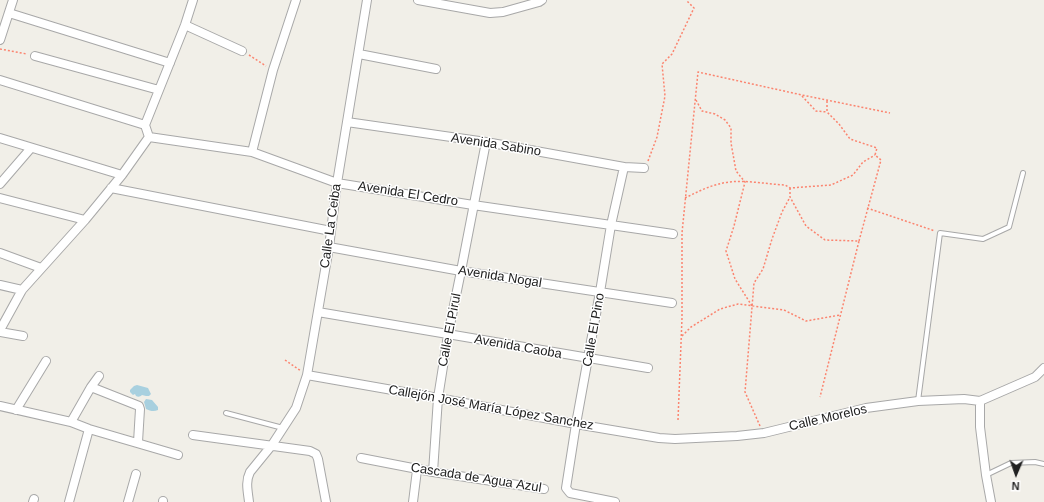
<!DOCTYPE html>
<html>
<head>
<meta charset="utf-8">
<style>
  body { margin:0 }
  #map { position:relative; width:1044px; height:502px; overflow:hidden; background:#f1efe8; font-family:Helvetica,sans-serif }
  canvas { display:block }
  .north { position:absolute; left:996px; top:454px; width:40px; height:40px; -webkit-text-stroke:3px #fff; paint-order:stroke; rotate:182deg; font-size:11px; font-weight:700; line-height:16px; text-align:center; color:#212121 }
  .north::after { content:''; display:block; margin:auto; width:14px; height:18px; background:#212121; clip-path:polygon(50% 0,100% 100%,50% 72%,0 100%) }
</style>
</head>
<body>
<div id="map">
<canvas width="1044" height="502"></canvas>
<div class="north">N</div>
</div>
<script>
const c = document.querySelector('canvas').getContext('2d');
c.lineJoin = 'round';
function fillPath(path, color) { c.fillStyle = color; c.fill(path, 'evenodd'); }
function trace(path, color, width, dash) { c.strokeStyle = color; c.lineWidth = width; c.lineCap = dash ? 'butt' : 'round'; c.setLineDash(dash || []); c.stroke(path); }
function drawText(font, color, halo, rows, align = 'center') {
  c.font = font + ' Helvetica,sans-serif'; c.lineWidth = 3; c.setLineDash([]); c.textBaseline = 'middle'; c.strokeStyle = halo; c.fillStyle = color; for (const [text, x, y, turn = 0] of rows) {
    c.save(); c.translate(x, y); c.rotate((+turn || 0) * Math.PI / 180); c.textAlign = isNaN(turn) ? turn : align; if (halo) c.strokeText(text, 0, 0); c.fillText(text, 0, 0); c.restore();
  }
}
fillPath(new Path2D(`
  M137 385 148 388 151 394 149 396H146L142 395C140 397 138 397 136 396L135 394 133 395 130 392V390L134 386Z
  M146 399 152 400 158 407V410C154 412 150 411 146 409L144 402Z`), '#a8d0df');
const lane = new Path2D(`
  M918 401 940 233 983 239 1009 227 1023 173
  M226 413 283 428
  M986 475 1011 463 1035 462 1044 464`);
const street = new Path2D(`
  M418 0 490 13 503 12 539 2 542 0
  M9 13 170 63
  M185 25 242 51
  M0 40 13 0
  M359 54 436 69
  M35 56 159 90
  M0 80 145 125
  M347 122 486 142 624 167 644 168
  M149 137 252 152 337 183 473 205 673 234
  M149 137 145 125 185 25 193 0
  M0 138 122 175
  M252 152 273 70 296 0
  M0 184 31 148
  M111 188 331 231
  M0 198 85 220
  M329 247 461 271 672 303
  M0 253 41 268
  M0 285 22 290
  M318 312 648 368
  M0 330 22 290 85 220 122 175 149 137
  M0 332 23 336
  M307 375 438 398 576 424 659 438 675 439 737 436 764 433 866 408 918 401 964 399 980 401
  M91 387 139 406 140 409 138 442
  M980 401V427L986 475 991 502
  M980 401 1035 377 1044 368
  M0 406 71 422 89 429 178 455
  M16 410 46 361
  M71 422 91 387 99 376
  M193 435 310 451 316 454 318 459 326 502
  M361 458 433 472 544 489
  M433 472 438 398 448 335 461 271 486 142
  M33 502 34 499
  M69 502 89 429
  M128 502 136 474
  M163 502V501
  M249 502C248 492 245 482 250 472L272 445 296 408 307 375 329 247 337 183 367 0
  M413 502 417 470
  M615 502 570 493 566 488 576 424 600 292 611 225 624 167`);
trace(lane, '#a8a8a8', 6);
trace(street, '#a8a8a8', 10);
trace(new Path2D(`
  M0 49 27 54
  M249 55 266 66
  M802 96 816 111 827 112
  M696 100 702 111 715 114 725 120 731 128V143L736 171 745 182 734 226 726 251 735 279 752 306
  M827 101V112L839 124 850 139 877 148 875 155 881 160 859 241
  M648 161 657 137 665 96 662 64 672 54 694 8 686 0
  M790 188V197L806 226 825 240 859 241 820 397
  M685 198C699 191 713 184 729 182 747 180 766 184 785 185L790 188 831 185 853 175 863 162 875 155
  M867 208 935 231
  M682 336 691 327 704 319 720 309 738 304 784 310 806 321 840 315
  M285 360 301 371
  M678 420 682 318V233L698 72 802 95 890 113
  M760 426 745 392 754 283 763 269 772 239 782 212 790 197`), '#fb846f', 1.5, [2, 2]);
trace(lane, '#fff', 4);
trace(street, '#fff', 8);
drawText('13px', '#212121', '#fff', [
  ["Avenida Sabino",496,145,9],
  ["Avenida El Cedro",408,194,9],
  ["Calle La Ceiba",331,226,-82],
  ["Avenida Nogal",500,277,9],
  ["Calle El Pirul",450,330,-79],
  ["Calle El Pino",594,330,-80],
  ["Avenida Caoba",518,347,10],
  ["Callejón José María López Sanchez",491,408,10],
  ["Calle Morelos",828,418,-13],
  ["Cascada de Agua Azul",476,478,9]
]);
</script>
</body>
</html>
